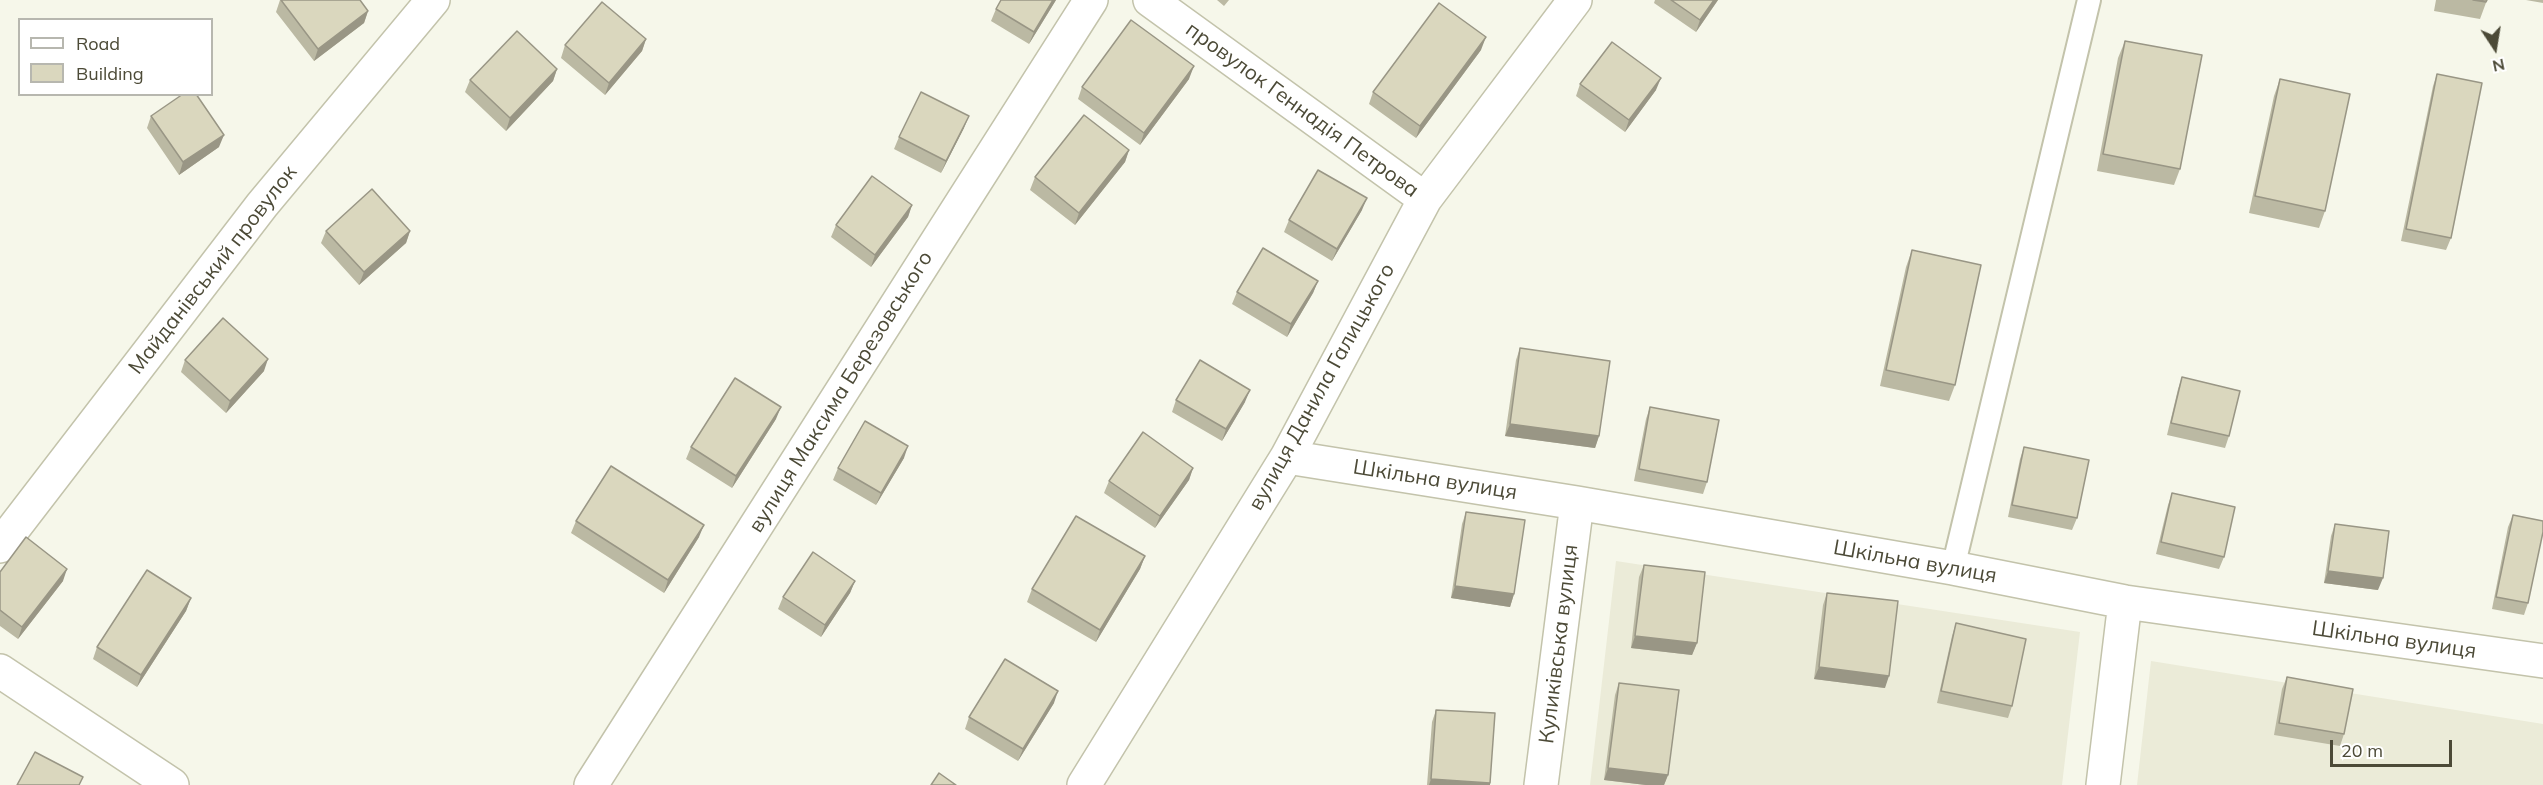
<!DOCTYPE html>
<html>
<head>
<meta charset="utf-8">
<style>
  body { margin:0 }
  #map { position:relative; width:2543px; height:785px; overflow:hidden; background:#f6f7ea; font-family:Mulish,sans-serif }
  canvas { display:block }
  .legend { position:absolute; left:18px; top:18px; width:195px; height:78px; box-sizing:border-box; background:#fff; border:2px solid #b7b7af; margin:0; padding:8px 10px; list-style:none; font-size:18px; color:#4c4a37 }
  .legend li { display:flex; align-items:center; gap:12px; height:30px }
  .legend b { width:30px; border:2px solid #b7b7af }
  .north { position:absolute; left:2465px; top:18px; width:60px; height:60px; -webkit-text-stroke:4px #fff; paint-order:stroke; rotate:168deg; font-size:16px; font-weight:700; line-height:24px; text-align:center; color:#4c4a37 }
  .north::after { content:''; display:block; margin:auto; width:21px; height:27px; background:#4c4a37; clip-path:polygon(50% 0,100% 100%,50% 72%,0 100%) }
  .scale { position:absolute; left:2330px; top:740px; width:122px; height:27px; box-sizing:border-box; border:3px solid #4c4a37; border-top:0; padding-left:8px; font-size:18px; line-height:21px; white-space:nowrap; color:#4c4a37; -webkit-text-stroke:4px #fff; paint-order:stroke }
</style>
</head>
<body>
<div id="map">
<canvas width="2543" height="785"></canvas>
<ul class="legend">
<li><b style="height:8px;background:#fff"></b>Road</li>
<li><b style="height:16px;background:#dad7be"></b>Building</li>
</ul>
<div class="north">N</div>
<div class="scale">20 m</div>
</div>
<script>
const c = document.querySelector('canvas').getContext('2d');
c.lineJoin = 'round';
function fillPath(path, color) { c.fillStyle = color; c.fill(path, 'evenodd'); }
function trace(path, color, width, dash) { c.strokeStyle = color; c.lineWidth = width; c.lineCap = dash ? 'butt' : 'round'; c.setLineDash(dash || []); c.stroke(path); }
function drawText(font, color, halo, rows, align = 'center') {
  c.font = font + ' Mulish,sans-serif'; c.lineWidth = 4.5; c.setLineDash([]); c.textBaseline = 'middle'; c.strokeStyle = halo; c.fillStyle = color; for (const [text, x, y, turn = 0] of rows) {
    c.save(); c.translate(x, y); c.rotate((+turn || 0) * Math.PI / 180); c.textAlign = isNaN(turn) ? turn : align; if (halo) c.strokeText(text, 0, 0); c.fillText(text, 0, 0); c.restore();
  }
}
fillPath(new Path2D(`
  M1616 561 2080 632 2062 785H1590Z
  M2151 661 2543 724V785H2137Z`), '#ebebd8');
const service = new Path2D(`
  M1953 568 2089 0`);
const minor = new Path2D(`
  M1150 0 1425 199
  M1287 457 1577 503 1953 568 2125 602 2543 661
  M0 546 262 205 433 0
  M0 671 172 785
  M591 785 1091 0
  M1084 785 1287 457 1425 199 1575 0
  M1541 785 1577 503
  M2103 785 2125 602`);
trace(service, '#c3c3ab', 26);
trace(minor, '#c3c3ab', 36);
trace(service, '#fff', 22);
trace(minor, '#fff', 33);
fillPath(new Path2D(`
  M280 0 368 11 364 23 314 61 276 12Z
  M1001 0H1056L1029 44 991 21 996 9Z
  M1217 0H1229L1224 6Z
  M1655 0H1718L1696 32 1654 3Z
  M2436 0H2487L2480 19 2434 11Z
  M2526 0H2543V3Z
  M646 39 642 51 605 95 561 58 565 45Z
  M2125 41 2180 169 2174 185 2097 171 2118 58Z
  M1481 50 1416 138 1369 104 1373 92Z
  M557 69 553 81 506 131 465 92 470 80Z
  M2437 74 2451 238 2446 250 2401 241 2433 86Z
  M1189 79 1140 145 1078 99 1082 87Z
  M2280 79 2325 211 2319 228 2249 213 2274 96Z
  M1580 84 1656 90 1625 132 1576 96Z
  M151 116 219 147 179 175 147 128Z
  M964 128 941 173 894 149 899 137Z
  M1129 150 1125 162 1075 225 1030 190 1035 177Z
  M912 205 908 217 871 267 831 237 836 225Z
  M1362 210 1332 261 1284 232 1289 220Z
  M326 231H410L406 243 359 285 321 243Z
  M1912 250 1955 385 1949 401 1880 386 1906 267Z
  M1318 281 1313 293 1287 337 1232 304 1237 292Z
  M1520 348 1599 436 1595 448 1505 436 1516 360Z
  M185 360 264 371 226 413 181 372Z
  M2182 377 2229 436 2225 448 2167 435 2178 389Z
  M1176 400 1245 402 1222 441 1172 412Z
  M1650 407 1707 482 1703 494 1634 481 1646 419Z
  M776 419 732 488 686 459 691 447Z
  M2024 447 2077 518 2072 530 2008 517 2020 459Z
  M904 458 876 505 833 480 838 468Z
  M1193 468 1189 480 1155 528 1104 493 1109 481Z
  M2172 493 2224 557 2219 569 2156 554 2168 505Z
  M1466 512 1514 594 1510 607 1451 598 1462 524Z
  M2513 515 2528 603 2524 615 2492 609 2508 527Z
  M576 521 699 537 664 593 571 533Z
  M2335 524 2378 590 2324 583 2331 536Z
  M1145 556 1140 569 1096 642 1027 602 1032 589Z
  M1644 565 1697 643 1692 655 1631 648 1639 577Z
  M0 572 63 581 18 639 0 626Z
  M855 581 850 593 821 637 778 609 783 597Z
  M1827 593 1885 688 1814 679 1823 605Z
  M191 598 186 611 137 687 93 659 97 647Z
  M1956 623 2012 706 2008 718 1937 703 1952 636Z
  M2287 677 2344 734 2340 746 2274 735 2282 689Z
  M1619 683 1668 775 1664 785H1646L1604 780 1615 695Z
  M1054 703 1018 761 965 729 969 717Z
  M1436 710 1490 785H1427L1432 722Z`), '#bbb9a3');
fillPath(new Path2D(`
  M1053 0H1056L1029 44 1034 32Z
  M1714 0H1718L1696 32 1700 20Z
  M368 11 364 23 314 61 318 49Z
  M1486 37 1481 50 1416 138 1420 126Z
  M646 39 642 51 605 95 609 83Z
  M1194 66 1189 79 1140 145 1144 133Z
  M557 69 553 81 506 131 510 118Z
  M1661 78 1656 90 1625 132 1629 120Z
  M969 116 964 128 941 173 946 161Z
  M224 135 219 147 179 175 183 162Z
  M1129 150 1125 162 1075 225 1079 213Z
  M1367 198 1362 210 1332 261 1337 249Z
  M912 205 908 217 871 267 875 255Z
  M410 231 406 243 359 285 364 272Z
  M1318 281 1313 293 1287 337 1291 324Z
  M268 359 264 371 226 413 230 401Z
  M1250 390 1245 402 1222 441 1226 429Z
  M781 407 776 419 732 488 736 476Z
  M1510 424 1599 436 1595 448 1505 436Z
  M908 446 904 458 876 505 881 493Z
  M1193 468 1189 480 1155 528 1160 516Z
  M704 525 699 537 664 593 668 580Z
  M1145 556 1140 569 1096 642 1100 630Z
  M67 569 63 581 18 639 22 627Z
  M2328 571 2383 578 2378 590 2324 583Z
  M855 581 850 593 821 637 825 625Z
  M1455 586 1514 594 1510 607 1451 598Z
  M191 598 186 611 137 687 141 675Z
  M1635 636 1697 643 1692 655 1631 648Z
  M1819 667 1889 676 1885 688 1814 679Z
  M1058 691 1054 703 1018 761 1023 749Z
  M1608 768 1668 775 1664 785H1646L1604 780Z
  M1431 779 1490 783V785H1429Z`), '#999685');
const building = new Path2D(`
  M281 0H360L368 11 318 49Z
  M1001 0H1053L1034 32 996 9Z
  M1671 0H1714L1700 20Z
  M2473 0H2487L2486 2Z
  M602 2 646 39 609 83 565 45Z
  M1439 3 1486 37 1420 126 1373 92Z
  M1131 20 1194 66 1144 133 1082 87Z
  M517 31 557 69 510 118 470 80Z
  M2125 41 2202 55 2180 169 2103 154Z
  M1612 42 1661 78 1629 120 1580 84Z
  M2437 74 2482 83 2451 238 2406 229Z
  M2280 79 2350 94 2325 211 2255 196Z
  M921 92 969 116 946 161 899 137Z
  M183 94H196L224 135 183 162 151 116Z
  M1084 115 1129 150 1079 213 1035 177Z
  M1318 170 1367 198 1337 249 1289 220Z
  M872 176 912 205 875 255 836 225Z
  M372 189 410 231 364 272 326 231Z
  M1263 248 1318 281 1291 324 1237 292Z
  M1912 250 1981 265 1955 385 1886 370Z
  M223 318 268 359 230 401 185 360Z
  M1520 348 1610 361 1599 436 1510 424Z
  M1200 360 1250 390 1226 429 1176 400Z
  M2182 377 2240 391 2229 436 2171 423Z
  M735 378 781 407 736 476 691 447Z
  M1650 407 1719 420 1707 482 1639 469Z
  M865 421 908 446 881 493 838 468Z
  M1143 432 1193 468 1160 516 1109 481Z
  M2024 447 2089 460 2077 518 2012 505Z
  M611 466 704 525 668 580 576 521Z
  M2172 493 2235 507 2224 557 2161 542Z
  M1466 512 1525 520 1514 594 1455 586Z
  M2513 515 2543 521V532L2528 603 2496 597Z
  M1076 516 1145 556 1100 630 1032 589Z
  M2335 524 2389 531 2383 578 2328 571Z
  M26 537 67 569 22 627 0 610V572Z
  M813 552 855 581 825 625 783 597Z
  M1644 565 1705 572 1697 643 1635 636Z
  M147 570 191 598 141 675 97 647Z
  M1827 593 1898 601 1889 676 1819 667Z
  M1956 623 2026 639 2012 706 1941 691Z
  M1005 659 1058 691 1023 749 969 717Z
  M2287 677 2353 689 2344 734 2279 723Z
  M1619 683 1679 690 1668 775 1608 768Z
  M1436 710 1495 713 1490 783 1431 779Z
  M35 752 83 777 79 785H17Z
  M939 773 956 785H931Z`);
fillPath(building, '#dad7be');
trace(building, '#999685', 1.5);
drawText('21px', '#4c4a37', '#fff', [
  ["провулок Геннадія Петрова",1302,110,36],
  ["Майданівський провулок",213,270,-52],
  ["вулиця Данила Галицького",1322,387,-61],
  ["вулиця Максима Березовського",841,392,-58],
  ["Шкільна вулиця",1435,480,9],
  ["Шкільна вулиця",1915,562,10],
  ["Шкільна вулиця",2394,640,8],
  ["Куликівська вулиця",1559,644,-83]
]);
</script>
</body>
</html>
